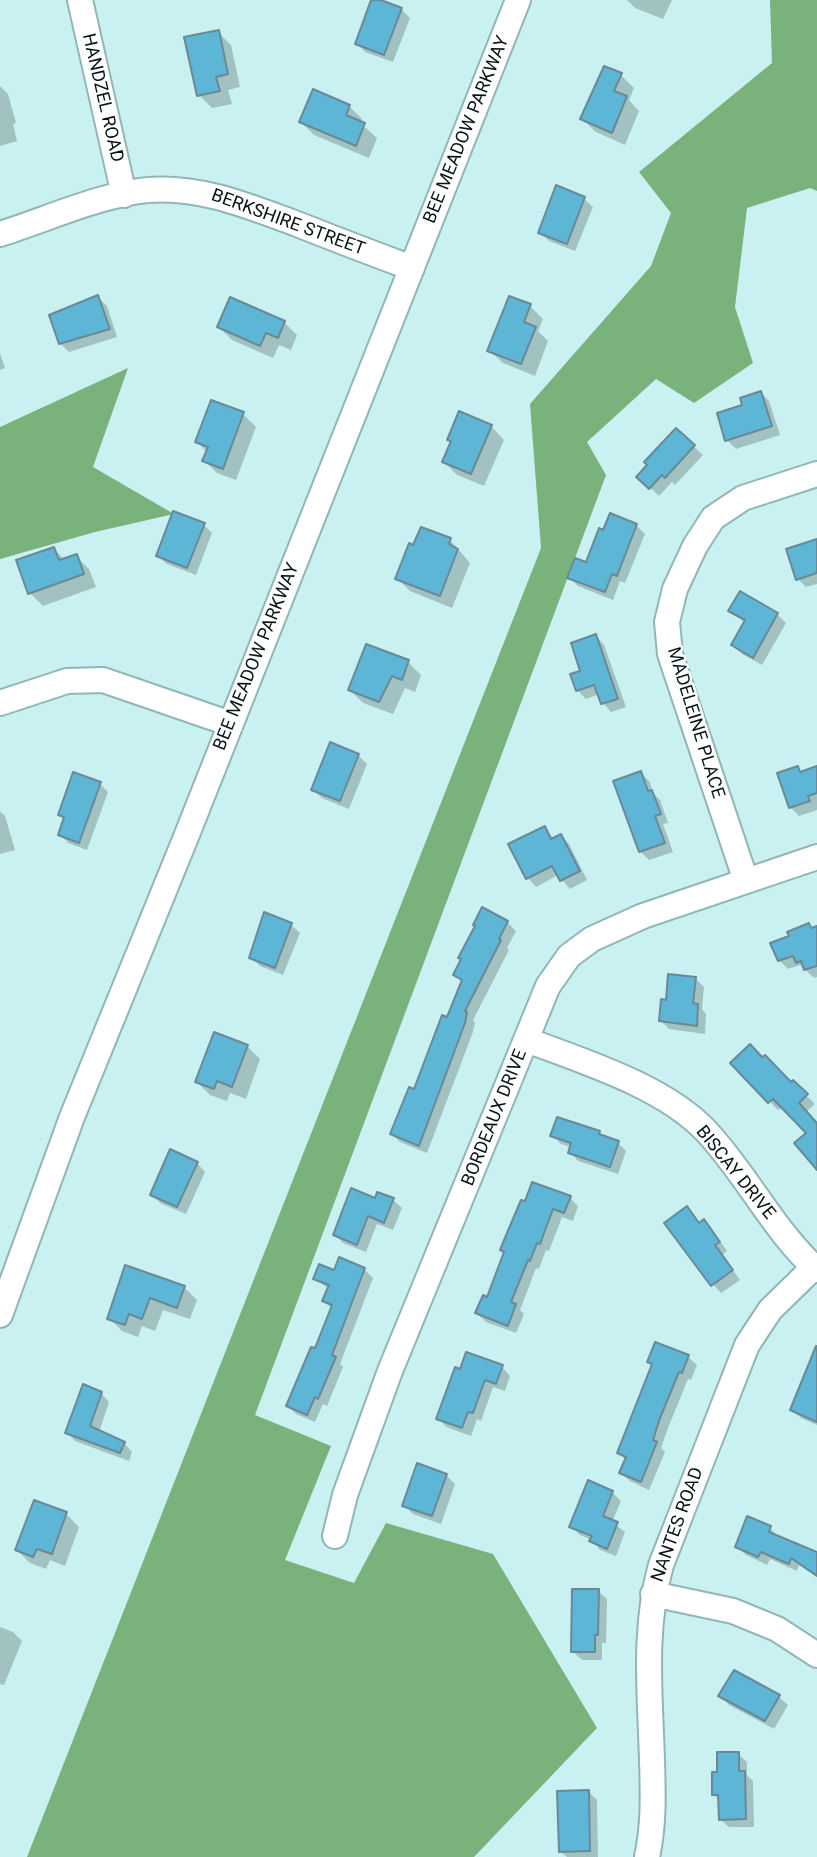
<!DOCTYPE html>
<html>
<head>
<meta charset="utf-8">
<style>
  body { margin:0 }
  canvas { display:block; background:#caf1f1 }
</style>
</head>
<body>
<canvas width="817" height="1857"></canvas>
<script>
const c = document.querySelector('canvas').getContext('2d');
c.lineJoin = 'round';
function fillPath(path, color) { c.fillStyle = color; c.fill(path, 'evenodd'); }
function trace(path, color, width, dash) { c.strokeStyle = color; c.lineWidth = width; c.lineCap = dash ? 'butt' : 'round'; c.setLineDash(dash || []); c.stroke(path); }
function drawText(font, color, halo, rows, align = 'center') {
  c.font = font + ' Roboto,sans-serif'; c.lineWidth = 5; c.setLineDash([]); c.textBaseline = 'middle'; c.strokeStyle = halo; c.fillStyle = color; for (const [text, x, y, turn = 0] of rows) {
    c.save(); c.translate(x, y); c.rotate((+turn || 0) * Math.PI / 180); c.textAlign = isNaN(turn) ? turn : align; if (halo) c.strokeText(text, 0, 0); c.fillText(text, 0, 0); c.restore();
  }
}
fillPath(new Path2D(`
  M770 0H817V191L810 188 747 208 735 307 753 363 694 403 656 379 587 442 606 475 255 1415 331 1446 285 1560 354 1583 386 1523 493 1554 597 1728 474 1857H27L541 548 530 404 651 266 671 213 639 172 772 63Z
  M128 368 93 467 174 514 95 532 0 559V427Z`), '#7ab27c');
fillPath(new Path2D(`
  M373 0 401 9 410 18 393 62 365 52 357 43Z
  M627 0H672L663 19 635 8Z
  M218 32 231 45 240 87 228 90 232 104 212 108 199 95Z
  M621 75 634 88 629 100 639 111 625 145 596 132 582 119Z
  M0 86 8 94 16 123 13 124 17 141 0 146Z
  M349 106 362 119 360 123 377 138 369 158 314 135 301 122Z
  M557 188 584 199 593 207 575 251 549 241 540 232Z
  M98 297 107 306 117 337 69 352 60 343Z
  M530 306 543 319 538 331 548 341 535 376 503 363 489 350Z
  M284 322 297 335 291 350 279 345 273 358 232 340 219 327Z
  M0 353 5 368 0 370Z
  M761 393 769 401 780 435 736 449 727 440 744 406Z
  M243 414 256 427 236 480 217 473 204 460 207 452 197 442Z
  M491 426 504 440 484 486 457 475 444 462Z
  M676 430 703 455 675 485 672 482 659 496 639 477Z
  M204 525 212 533 196 575 167 564 158 556Z
  M636 525 645 534 625 583 620 581 613 600 578 586 569 577Z
  M450 540 470 563 452 608 410 591 397 578 414 548Z
  M817 540V584L806 587 798 579Z
  M54 549 65 560 76 556 89 569 96 587 43 606 30 593Z
  M740 594 777 614 786 623 762 665 742 654 733 645 745 623 731 611Z
  M596 636 604 645 626 707 611 712 603 703 599 694 586 699 577 690Z
  M408 662 421 675 415 692 405 688 393 714 363 703 350 690Z
  M358 755 367 764 349 809 322 798 313 789Z
  M797 768 802 773 817 768V810L799 816 790 807Z
  M641 773 650 782 653 793 660 800 668 823 663 824 673 852 649 860 640 851Z
  M100 784 108 792 87 850 68 843 60 834 65 820 60 815Z
  M0 811 5 816 15 850 0 854Z
  M544 828 554 839 561 836 569 844 587 880 570 889 558 875 536 887 528 878Z
  M507 922 516 931 507 948 509 950 473 1020 475 1022 473 1032 427 1153 400 1142 392 1134 448 1020 463 983 455 975 463 960Z
  M291 925 300 933 283 975 260 966 251 957Z
  M809 925 813 929 817 927V977L814 978 800 965 788 969 779 960 791 937Z
  M695 978 704 987 702 1009 706 1014 705 1034 669 1029 661 1021 667 1001Z
  M247 1046 260 1059 246 1099 230 1093 227 1101 210 1095 197 1082Z
  M733 1063 793 1083 815 1104 806 1112 817 1126V1167L809 1133 782 1107 778 1110Z
  M599 1133 604 1138 618 1143 626 1151 618 1174 578 1161 570 1152 571 1147 561 1144 552 1135Z
  M197 1163 205 1172 186 1214 160 1203 152 1194Z
  M570 1198 578 1206 573 1221 562 1217 549 1251 546 1250 539 1269 536 1268 520 1310 524 1314 516 1333 486 1322 477 1313 488 1299 526 1203Z
  M376 1200H393L402 1208 393 1230 377 1224 366 1252 343 1243 335 1234Z
  M687 1208 700 1224 704 1222 712 1230 727 1251 722 1255 740 1280 721 1293 713 1284Z
  M126 1268 184 1287 197 1300 190 1319 163 1310 155 1331 142 1326 138 1337 122 1331 109 1318Z
  M364 1269 373 1278 340 1364 343 1367 327 1406 323 1404 315 1422 296 1414 288 1406 316 1350 332 1309 324 1301 329 1289 315 1279 335 1272Z
  M817 1351V1425L801 1418 792 1410Z
  M688 1357 697 1365 691 1380 688 1379 668 1428 661 1448 665 1452 649 1490 630 1481 621 1473 626 1460 619 1453 653 1366 649 1362Z
  M502 1367 510 1376 505 1391 493 1387 481 1421 477 1419 471 1436 446 1427 438 1418 462 1371Z
  M101 1393 109 1402 99 1432 124 1443 132 1452 129 1461 75 1441 67 1432Z
  M446 1475 455 1484 441 1524 413 1514 404 1505Z
  M612 1492 621 1501 612 1522 625 1532 616 1556 600 1550 592 1540 580 1535 571 1526Z
  M35 1502 66 1514 79 1527 65 1566 50 1560 46 1569 30 1563 17 1550Z
  M770 1528 778 1536 817 1554V1577L799 1565 797 1571 770 1559 767 1565 746 1555 737 1547Z
  M598 1591 607 1599 606 1643H602V1660H582L573 1652Z
  M0 1627 13 1632 22 1641 4 1685 0 1684Z
  M721 1696 779 1697 788 1705 774 1729 729 1705Z
  M738 1754 747 1762V1775L753 1781 754 1827H729L720 1819V1801L714 1795 719 1773Z
  M588 1791 597 1800 598 1857H567L560 1851Z`), '#0003');
const building = new Path2D(`
  M371 0H381L402 8 384 55 355 44Z
  M219 30 228 74 216 77 220 91 197 96 184 37Z
  M604 66 622 73 614 91 627 96 612 133 580 119Z
  M313 89 350 105 346 115 365 123 356 146 299 122Z
  M556 185 585 197 567 244 538 233Z
  M98 295 110 329 59 344 49 315Z
  M509 296 531 304 524 322 536 327 521 364 487 351Z
  M230 297 285 321 278 338 266 333 260 346 217 327Z
  M761 391 772 426 725 441 717 413 742 405 740 398Z
  M211 400 244 412 223 469 202 461 208 447 195 442Z
  M459 411 492 425 471 474 442 462 451 441 447 440Z
  M676 428 695 445 665 478 662 475 649 489 636 477 647 465 644 462Z
  M173 511 205 523 187 568 156 556Z
  M610 513 637 524 617 576 612 574 605 592 567 578 575 558 586 562 599 528 603 530Z
  M421 527 451 538 449 544 458 549 440 596 395 579 409 543 413 545Z
  M817 539V573L796 580 786 549Z
  M54 547 59 560 77 554 84 574 28 594 16 560Z
  M740 591 778 613 753 658 731 645 745 620 728 611Z
  M596 634 618 699 601 704 594 685 576 691 570 674 580 671 571 643Z
  M366 644 409 660 402 680 392 676 379 702 348 690Z
  M330 742 359 754 340 801 311 790Z
  M798 766 800 772 817 766V793L808 796 810 801 789 808 777 773Z
  M641 771 648 791 652 790 661 814 655 816 665 843 639 852 613 781Z
  M73 772 101 782 79 843 58 835 64 817 58 815Z
  M545 826 551 839 561 834 580 871 560 881 552 866 526 879 508 844Z
  M482 907 508 921 499 939 501 940 465 1011 467 1012 465 1023 419 1146 390 1134 409 1087 414 1089 442 1015 447 1017 462 980 453 975 461 959 458 958 475 926 473 925Z
  M264 912 292 923 275 968 249 958Z
  M809 923 811 928 817 926V966L804 970 801 961 796 963 793 956 778 961 770 943 789 936 787 932Z
  M668 974 696 977 693 1003 698 1004 697 1026 659 1021 661 999 666 1000Z
  M214 1032 248 1045 232 1087 217 1081 214 1089 195 1082Z
  M750 1044 762 1057 765 1055 791 1082 793 1080 808 1094 799 1103 817 1123V1170L794 1143 806 1133 773 1099 768 1103 730 1063Z
  M557 1117 600 1131 599 1134 619 1141 610 1167 568 1153 571 1143 550 1136Z
  M170 1149 198 1162 177 1207 150 1195Z
  M532 1182 571 1196 564 1213 553 1209 540 1244 537 1243 530 1261 528 1260 511 1302 516 1304 508 1326 475 1313 483 1295 487 1297 504 1252 500 1250 507 1233 521 1200 525 1201Z
  M351 1188 375 1198 377 1192 394 1198 384 1223 368 1216 357 1245 333 1235Z
  M687 1206 699 1223 704 1219 720 1242 715 1245 733 1270 711 1286 664 1223Z
  M339 1257 365 1268 332 1355 336 1357 318 1399 315 1397 307 1415 286 1406 311 1347 315 1348 332 1305 322 1301 329 1285 313 1279 319 1264 334 1270Z
  M125 1265 185 1286 177 1308 150 1298 142 1319 129 1314 125 1325 107 1319Z
  M655 1342 689 1355 682 1373 679 1372 660 1418 653 1440 657 1442 641 1482 619 1473 626 1457 617 1453 652 1364 647 1362Z
  M816 1346H817V1422L790 1410Z
  M466 1352 503 1365 496 1384 485 1380 473 1413 468 1412 462 1428 436 1419 455 1367 460 1369Z
  M83 1384 102 1392 90 1426 125 1442 120 1453 65 1433Z
  M417 1463 447 1474 432 1516 402 1506Z
  M588 1480 613 1491 603 1516 618 1522 607 1549 589 1541 592 1536 569 1527Z
  M34 1500 67 1512 52 1554 37 1549 33 1557 15 1550Z
  M747 1516 771 1526 769 1532 817 1552V1576L791 1558 789 1564 761 1552 758 1557 735 1547Z
  M572 1589H599L598 1635H595V1652H571Z
  M734 1670 780 1695 765 1721 718 1696Z
  M717 1752H739V1771H745L746 1819 719 1820 718 1795H712V1772H717Z
  M589 1790 590 1851 559 1852 557 1791Z`);
fillPath(building, '#5db6d6');
trace(building, '#6a8996', 2);
const minor = new Path2D(`
  M80 0 124 195
  M0 234C45 220 102 194 148 190 201 186 248 206 297 224 335 239 374 254 412 268
  M0 703 67 681 103 680 231 724
  M746 881 670 654 667 622 675 589 695 546 713 518 743 498 817 474
  M527 1040C584 1062 664 1086 707 1132 747 1175 773 1230 817 1270
  M0 1315 72 1117 186 837 518 0
  M335 1536 345 1495 390 1371 548 986 569 956 592 939 643 916 817 857
  M653 1594 733 1611 777 1629 817 1655
  M647 1857C654 1825 653 1793 652 1760 650 1694 643 1629 661 1565L747 1345 770 1310 814 1267`);
trace(minor, '#91b6b7', 28);
trace(minor, '#fff', 24);
drawText('18px', '#051313', '#fff', [
  ["HANDZEL ROAD",102,98,77],
  ["BEE MEADOW PARKWAY",467,130,-68],
  ["BERKSHIRE STREET",288,223,20],
  ["BEE MEADOW PARKWAY",257,657,-68],
  ["MADELEINE PLACE",695,723,73],
  ["BORDEAUX DRIVE",495,1118,-68],
  ["BISCAY DRIVE",735,1173,51],
  ["NANTES ROAD",678,1525,-70]
]);
</script>
</body>
</html>
